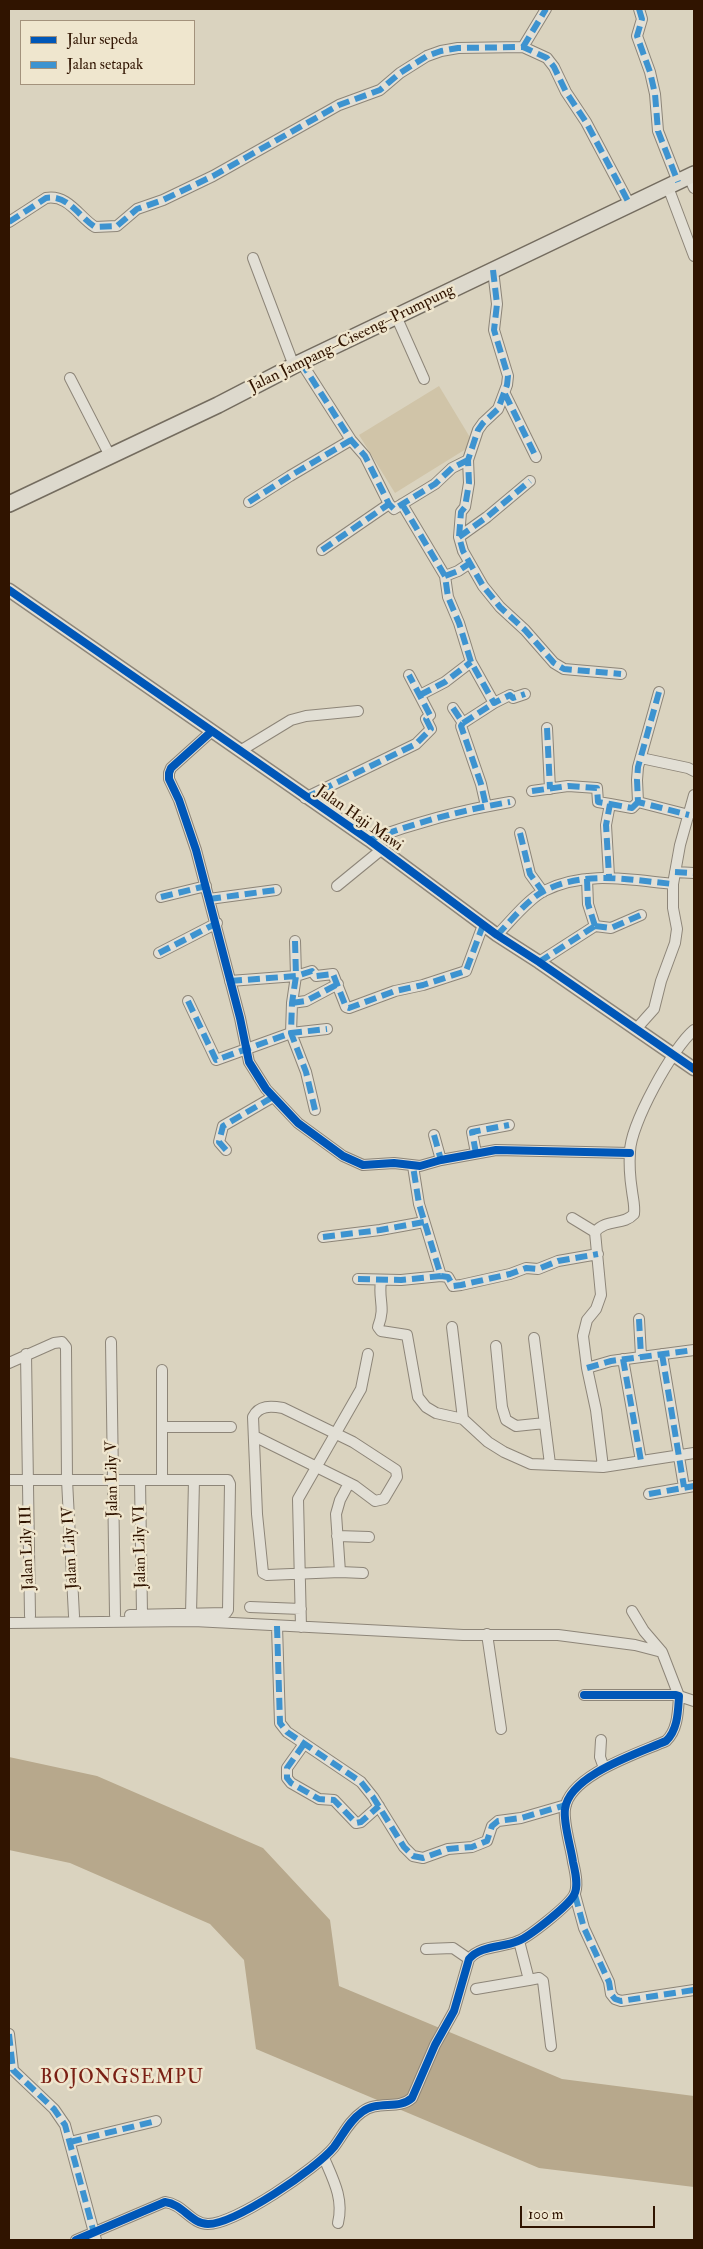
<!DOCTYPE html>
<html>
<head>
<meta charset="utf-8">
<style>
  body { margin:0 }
  #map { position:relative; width:703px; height:2249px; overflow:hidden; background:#dad3bf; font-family:"IM FELL Double Pica",serif }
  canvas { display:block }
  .frame { position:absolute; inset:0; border:10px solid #301400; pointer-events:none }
  .legend { position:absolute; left:20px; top:20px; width:175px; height:65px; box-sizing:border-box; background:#efe6ce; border:1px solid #a3927c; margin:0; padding:6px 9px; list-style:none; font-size:15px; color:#301400 }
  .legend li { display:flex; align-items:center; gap:10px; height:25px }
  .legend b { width:25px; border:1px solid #a3927c }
  .scale { position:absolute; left:520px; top:2206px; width:135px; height:22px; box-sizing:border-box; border:2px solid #301400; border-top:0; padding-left:6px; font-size:15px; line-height:18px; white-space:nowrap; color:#301400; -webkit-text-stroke:4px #efe6ce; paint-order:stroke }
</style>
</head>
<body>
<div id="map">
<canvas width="703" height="2249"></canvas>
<div class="frame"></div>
<ul class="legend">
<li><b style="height:6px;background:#0057b8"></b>Jalur sepeda</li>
<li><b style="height:6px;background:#3d93d0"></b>Jalan setapak</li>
</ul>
<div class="scale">100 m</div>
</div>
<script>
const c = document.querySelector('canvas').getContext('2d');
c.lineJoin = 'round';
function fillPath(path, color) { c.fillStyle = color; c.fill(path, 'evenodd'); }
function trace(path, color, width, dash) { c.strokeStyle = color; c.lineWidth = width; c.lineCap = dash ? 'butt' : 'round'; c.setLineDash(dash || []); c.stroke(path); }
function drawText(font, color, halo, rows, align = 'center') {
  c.font = font + ' "IM FELL Double Pica",serif'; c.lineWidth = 5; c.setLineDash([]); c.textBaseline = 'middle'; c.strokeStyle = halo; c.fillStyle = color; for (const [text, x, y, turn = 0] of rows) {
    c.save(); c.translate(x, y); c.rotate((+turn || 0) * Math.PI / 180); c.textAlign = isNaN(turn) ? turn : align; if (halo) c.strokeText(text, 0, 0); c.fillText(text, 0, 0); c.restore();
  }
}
fillPath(new Path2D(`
  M439 386 474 444 395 493 359 435Z`), '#d0c4a8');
fillPath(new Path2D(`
  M9 1757 97 1776 263 1848 330 1920 339 1986 562 2079 694 2096V2187L539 2168 256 2049 244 1960 210 1924 70 1863 9 1850Z`), '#b7a88c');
const minor = new Path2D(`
  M639 9 642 19 637 36 650 72 655 94 658 131 678 182
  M523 47 546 9
  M689 177 694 188
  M668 187 694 256
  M9 222 46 198C68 194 79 217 95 227L117 226 137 209 163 200 213 176 339 105 380 90 400 73 427 56 441 51 458 48 523 47 547 58 554 67 566 92 586 122 630 205
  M253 258 294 366
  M493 270 497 304 494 330 508 376 507 385 498 409 483 423 478 430 468 460 469 483 465 507 461 512 459 537 463 551 483 586 500 607 525 630 554 663 564 669 621 674
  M396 316 424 379
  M301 362 351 440 365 456 389 504 394 509 435 484 452 468 468 460
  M70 378 109 454 111 455
  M505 394 536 457
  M249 502 290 476 351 440
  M402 504 445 576 448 597 459 623 471 662 494 703 510 695 513 698 525 694
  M459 537 487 517 530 481
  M322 550 389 504
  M445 576 458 571 470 563
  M659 692 638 767 637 780 638 802 689 815
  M420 695 445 682 471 662
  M453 708 463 723 461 726 481 784 486 806
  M463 723 494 703
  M547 728 550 789
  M212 731 171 768 169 773V779L179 800 196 850 240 1018 249 1062 266 1089 298 1123 343 1156 363 1165 394 1163 420 1166 441 1160 496 1150 630 1153
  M240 751 291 720 306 716 358 711
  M641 758 688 768 694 771
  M532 791 568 786 597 788 598 802 610 804 606 825 609 876
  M305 798 416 744 431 729 426 719 430 715 409 675
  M610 804 632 808 638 802
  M520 833 530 874 543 892
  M369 840C414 823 462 810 510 802
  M675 872 694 873
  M587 879 588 904 595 926
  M337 886 381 850
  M161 897 206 886
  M209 899 276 890
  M595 926 611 928 641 915
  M497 935C510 922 528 899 544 891 585 870 630 880 673 884
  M295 941 296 976 292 1003 291 1033 306 1072 315 1110
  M159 953 217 923
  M539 962 595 926
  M230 981 296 976 312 971 316 976 333 974 346 1007 349 1008 395 991 423 985 466 971 483 925
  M188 1001 216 1060 291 1033 327 1029
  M292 1003 306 1001 338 984
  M637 1028 654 1009 661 981 675 943 677 929 673 908V884L680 845 694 795
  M434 1135 441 1160
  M226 1150 219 1142 223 1126 273 1097
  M476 1153 472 1132 509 1125
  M572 1218 595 1232
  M323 1237 380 1230 424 1222
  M441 1276 448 1277 453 1286 461 1285 510 1274 526 1268 538 1269 558 1261 598 1254
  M358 1279 401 1280 441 1276 419 1204 413 1166
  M381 1281C378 1301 386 1306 378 1327L381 1331 407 1335 418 1397 426 1407 436 1413 463 1419 488 1442 504 1452 531 1464 603 1467 694 1453
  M639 1319 641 1356
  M452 1327 463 1419
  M534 1338 550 1464
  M111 1342 115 1615
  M496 1346 502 1407 506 1420 516 1426 545 1423
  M26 1354 30 1616
  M662 1354 684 1487
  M623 1359 641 1461
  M9 1363 54 1343 62 1342 66 1347 67 1480 74 1616
  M587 1368 611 1361 694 1350
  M162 1427H231
  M254 1436 355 1486 375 1501 384 1499 397 1477 396 1470 353 1442 283 1408C271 1406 259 1405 253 1417L257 1514 263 1573 267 1575 340 1572 363 1573
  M603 1467 596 1410 587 1368 583 1336 587 1320 596 1309 601 1295 595 1232C607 1218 623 1226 634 1214 635 1206 633 1199 632 1191 630 1178 629 1165 630 1152 630 1125 673 1047 694 1030
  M9 1480H228L230 1484 228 1610 226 1613 130 1615
  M140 1480 142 1614
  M162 1480V1370
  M649 1494 694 1486
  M337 1536 369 1537
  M340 1572 336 1514 340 1500 349 1483
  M250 1607 301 1609
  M632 1611 644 1631 662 1652
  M191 1614 194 1480
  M9 1623 194 1621 463 1635H558L635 1645 662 1652 679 1696 694 1701
  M277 1626 280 1723 287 1732 361 1782 373 1797 404 1847 413 1856 423 1858 448 1849 472 1847 487 1841 492 1826 498 1821 521 1818 566 1805
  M301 1627 298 1499 361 1389 368 1354
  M487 1634 501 1729
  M601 1740 600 1757 604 1768
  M304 1744 287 1768V1778L291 1783 319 1799 334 1800 356 1823 361 1822 379 1806
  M575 1895 584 1928 609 1982 611 1994 615 1999 621 2001 694 1990
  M519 1941 529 1980 539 1978 543 1981 551 2046
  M426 1949 453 1948 469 1959
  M476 1989 529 1980
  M9 2034 13 2070 54 2109 65 2125 96 2240
  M70 2142 156 2121
  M324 2158C333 2179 344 2199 338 2223
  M76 2240 165 2202C183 2204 191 2224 208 2224 235 2224 316 2169 334 2147 343 2135 349 2121 362 2112 377 2100 399 2110 412 2098L435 2045 454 2011 469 1959C481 1945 502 1948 518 1941 529 1937 568 1906 574 1895 579 1886 575 1871 573 1862 571 1847 563 1823 565 1809 569 1775 639 1753 666 1741 678 1730 678 1711 679 1696L676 1695H584`);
const tertiary = new Path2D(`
  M9 590 369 840 497 935 539 962 694 1069`);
const primary = new Path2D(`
  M9 504 218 405 301 362 694 174`);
trace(minor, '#8d8578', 12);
trace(tertiary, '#8d8578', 15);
trace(primary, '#746c5f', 18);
trace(minor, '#e2dfd5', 10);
trace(tertiary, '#e2dfd5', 12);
trace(primary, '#ddd9cd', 15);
trace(new Path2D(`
  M639 9 642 19 637 36 650 72 655 94 658 131 678 182
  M523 47 546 9
  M9 222 46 198C68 194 79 217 95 227L117 226 137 209 163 200 213 176 339 105 380 90 400 73 427 56 441 51 458 48 523 47 547 58 554 67 566 92 586 122 630 205
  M493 270 497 304 494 330 508 376 507 385 498 409 483 423 478 430 468 460 469 483 465 507 461 512 459 537 463 551 483 586 500 607 525 630 554 663 564 669 621 674
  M301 362 351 440 365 456 389 504 394 509 435 484 452 468 468 460
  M505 394 536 457
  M249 502 290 476 351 440
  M402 504 445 576 448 597 459 623 471 662 494 703 510 695 513 698 525 694
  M459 537 487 517 530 481
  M322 550 389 504
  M445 576 458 571 470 563
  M659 692 638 767 637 780 638 802 689 815
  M420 695 445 682 471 662
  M453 708 463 723 461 726 481 784 486 806
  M463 723 494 703
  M547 728 550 789
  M532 791 568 786 597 788 598 802 610 804 606 825 609 876
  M305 798 416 744 431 729 426 719 430 715 409 675
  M610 804 632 808 638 802
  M520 833 530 874 543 892
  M369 840C414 823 462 810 510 802
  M675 872 694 873
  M587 879 588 904 595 926
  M161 897 206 886
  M209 899 276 890
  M595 926 611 928 641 915
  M497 935C510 922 528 899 544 891 585 870 630 880 673 884
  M295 941 296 976 292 1003 291 1033 306 1072 315 1110
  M159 953 217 923
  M539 962 595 926
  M230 981 296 976 312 971 316 976 333 974 346 1007 349 1008 395 991 423 985 466 971 483 925
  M188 1001 216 1060 291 1033 327 1029
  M292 1003 306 1001 338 984
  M434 1135 441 1160
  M226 1150 219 1142 223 1126 273 1097
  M476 1153 472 1132 509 1125
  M323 1237 380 1230 424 1222
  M441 1276 448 1277 453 1286 461 1285 510 1274 526 1268 538 1269 558 1261 598 1254
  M358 1279 401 1280 441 1276 419 1204 413 1166
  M639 1319 641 1356
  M662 1354 684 1487
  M623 1359 641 1461
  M587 1368 611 1361 694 1350
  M649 1494 694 1486
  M277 1626 280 1723 287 1732 361 1782 373 1797 404 1847 413 1856 423 1858 448 1849 472 1847 487 1841 492 1826 498 1821 521 1818 566 1805
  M304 1744 287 1768V1778L291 1783 319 1799 334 1800 356 1823 361 1822 379 1806
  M575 1895 584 1928 609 1982 611 1994 615 1999 621 2001 694 1990
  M9 2034 13 2070 54 2109 65 2125 94 2233
  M70 2142 156 2121`), '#3d93d0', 6, [12, 6]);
trace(new Path2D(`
  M9 590 369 840 497 935 539 962 694 1069
  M212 731 171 768 169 773V779L179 800 196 850 240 1018 249 1062 266 1089 298 1123 343 1156 363 1165 394 1163 420 1166 441 1160 496 1150 630 1153
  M76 2240 165 2202C183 2204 191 2224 208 2224 235 2224 316 2169 334 2147 343 2135 349 2121 362 2112 377 2100 399 2110 412 2098L435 2045 454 2011 469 1959C481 1945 502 1948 518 1941 529 1937 568 1906 574 1895 579 1886 575 1871 573 1862 571 1847 563 1823 565 1809 569 1775 639 1753 666 1741 678 1730 678 1711 679 1696L676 1695H584`), '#0057b8', 8);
drawText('16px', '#301400', '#efe6ce', [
  ["Jalan Jampang–Ciseeng–Prumpung",352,339,-26],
  ["Jalan Haji Mawi",359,819,35],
  ["Jalan Lily V",113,1479,-91],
  ["Jalan Lily VI",141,1547,-91],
  ["Jalan Lily III",28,1548,-92],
  ["Jalan Lily IV",71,1548,-93]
]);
c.letterSpacing = '1px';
drawText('19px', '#7a1f14', '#efe6ce', [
  ["BOJONGSEMPU",122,2079]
]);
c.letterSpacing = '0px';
</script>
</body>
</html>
